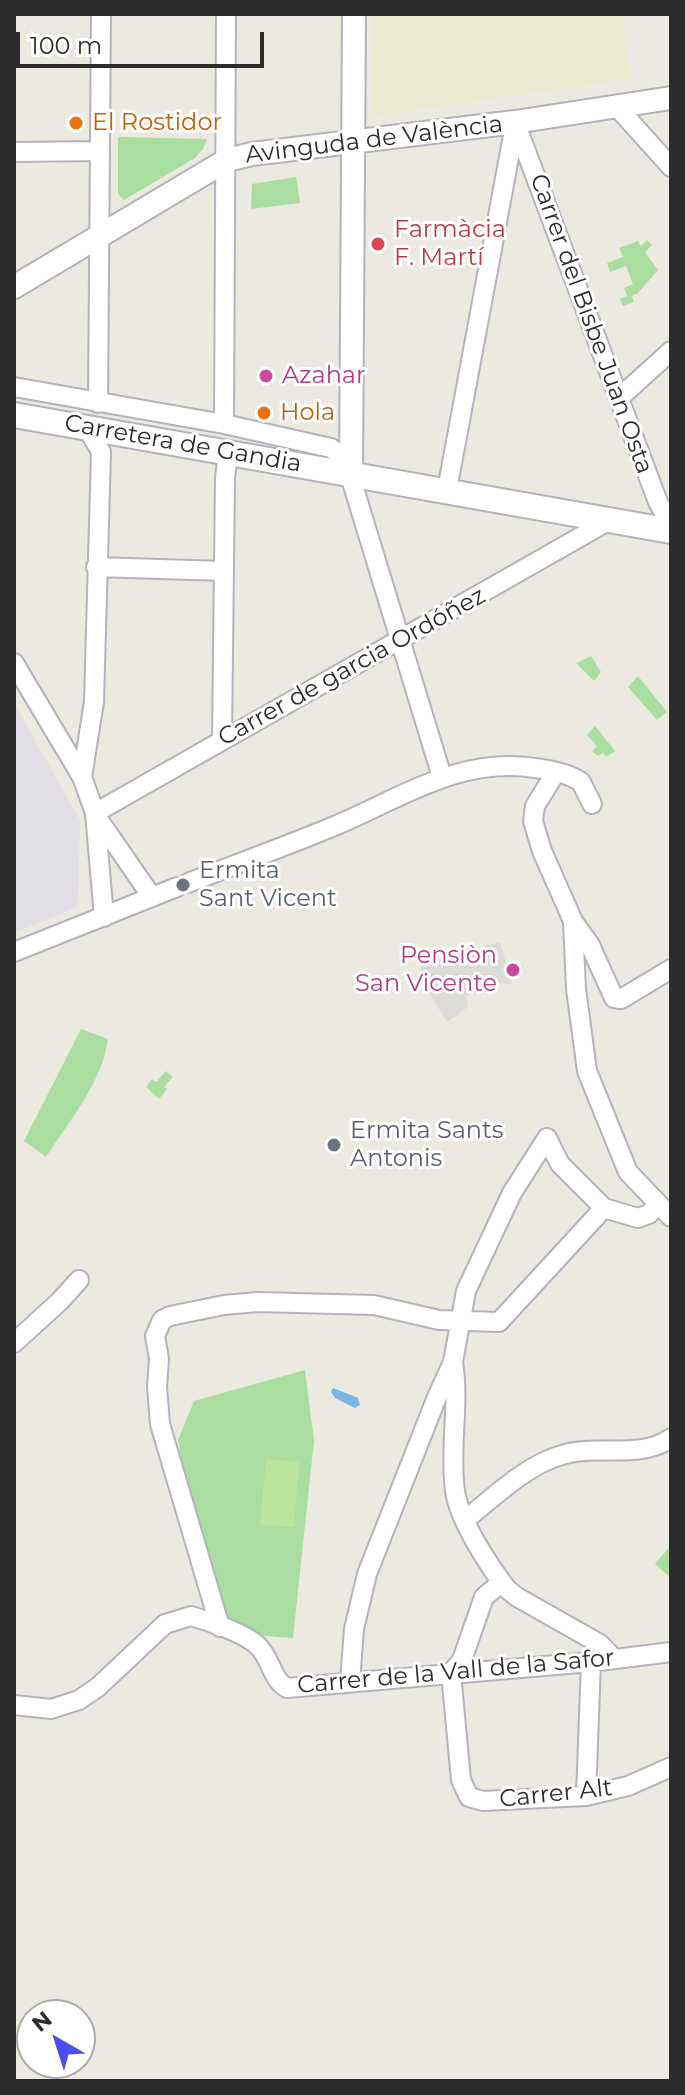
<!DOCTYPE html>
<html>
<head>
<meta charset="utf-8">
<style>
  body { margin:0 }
  #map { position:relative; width:685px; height:2095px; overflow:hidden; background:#ece9e0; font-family:Montserrat,sans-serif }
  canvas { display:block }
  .frame { position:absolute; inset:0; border:16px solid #2c2c2c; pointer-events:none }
  .north { position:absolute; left:16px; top:1999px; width:80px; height:80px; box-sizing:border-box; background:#fff; border:2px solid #ababab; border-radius:50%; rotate:321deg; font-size:22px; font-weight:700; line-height:32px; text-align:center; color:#2c2c2c }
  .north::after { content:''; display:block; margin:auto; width:28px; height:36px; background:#4d4dec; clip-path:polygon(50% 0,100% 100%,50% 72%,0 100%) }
  .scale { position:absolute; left:16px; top:32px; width:248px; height:36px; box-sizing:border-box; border:4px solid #2c2c2c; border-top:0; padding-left:10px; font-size:24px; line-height:28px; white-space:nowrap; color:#2c2c2c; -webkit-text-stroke:6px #fff; paint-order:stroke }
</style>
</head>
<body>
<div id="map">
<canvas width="685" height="2095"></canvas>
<div class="frame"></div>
<div class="north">N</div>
<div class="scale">100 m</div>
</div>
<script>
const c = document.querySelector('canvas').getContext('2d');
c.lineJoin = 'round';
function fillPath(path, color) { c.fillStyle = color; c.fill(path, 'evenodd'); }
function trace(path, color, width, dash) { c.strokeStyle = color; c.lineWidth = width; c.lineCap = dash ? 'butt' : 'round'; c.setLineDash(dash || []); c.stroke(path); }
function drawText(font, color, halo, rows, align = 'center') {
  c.font = font + ' Montserrat,sans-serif'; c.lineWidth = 6; c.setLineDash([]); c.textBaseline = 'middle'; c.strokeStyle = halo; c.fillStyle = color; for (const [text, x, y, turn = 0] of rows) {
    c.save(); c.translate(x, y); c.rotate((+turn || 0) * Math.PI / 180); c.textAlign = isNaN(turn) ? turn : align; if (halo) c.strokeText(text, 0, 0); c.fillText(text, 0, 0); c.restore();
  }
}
fillPath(new Path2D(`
  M14 703 80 820 78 907 14 933Z`), '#e2dfe6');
fillPath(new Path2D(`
  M373 14H622L631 79 372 116Z`), '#ece9d1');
fillPath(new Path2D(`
  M118 137 207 139 203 149 195 158 124 200 118 194Z
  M296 177 300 203 251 209 252 184Z
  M647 240 652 245 645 252 658 270 638 293 632 296 634 302 623 306 620 299 627 296 624 288 633 284 626 266 610 272 607 263 623 257 619 248 638 241 641 246Z
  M591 656 601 672 594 681 576 663Z
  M638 676 667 712 657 720 628 687Z
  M595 726 615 751 606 757 603 753 598 756 592 751 597 746 587 735Z
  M81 1029 108 1039C102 1083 69 1121 46 1157L24 1141Z
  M166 1071 173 1077 164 1087 167 1089 159 1099 146 1087 152 1079 156 1082Z
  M305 1370 314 1441 293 1638 264 1636 223 1619 187 1496 178 1440 194 1401Z
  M671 1545V1578L655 1564Z`), '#aadea1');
fillPath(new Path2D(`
  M266 1459 299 1462 294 1527 260 1525Z`), '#b9e59d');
fillPath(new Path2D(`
  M500 942 512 984 502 983 466 996 468 1007 447 1022 421 980V963Z`), '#dddbd6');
fillPath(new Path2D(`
  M333 1388 358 1398 360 1405 355 1408 335 1398 331 1392Z`), '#7bb5e6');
const minor = new Path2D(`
  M617 107 671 167
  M515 122 658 502 671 525
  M14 152 99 151
  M14 387 224 424 331 448 345 459 442 777
  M619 398 671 351
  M98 403 101 14
  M224 424 226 14
  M447 490 515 125
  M96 567 224 571
  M14 663 82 777 95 813 104 917
  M222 740 225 478 228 452
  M556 772 535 806 533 821 542 851 573 921 576 989 587 1071 628 1172 671 1217
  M82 777 94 702 101 452 87 428
  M95 813 610 520
  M96 816 152 897
  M188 883C236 864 284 847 332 827 398 800 459 756 535 768 551 770 568 773 581 782L592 804
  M575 924 590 945 614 998 621 999 671 969
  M14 952 177 887
  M547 1138 560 1164 604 1208 638 1218 649 1214 658 1205
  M14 1343 60 1301 79 1280
  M453 1362C460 1405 449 1448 455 1491 459 1520 489 1566 507 1589L517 1597 600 1644 614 1659
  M465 1520C494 1497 526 1465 562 1455 597 1444 640 1460 671 1438
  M502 1582 484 1597 462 1660 451 1673 461 1780 469 1797 483 1801 586 1796 628 1786 671 1767
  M220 1627 160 1424 157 1387 159 1359 155 1336 162 1320 170 1316 224 1305 257 1302 374 1305 439 1320 499 1322 604 1208
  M350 1682 354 1629 367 1574 437 1397 453 1362 466 1291 512 1193 547 1138
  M14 1705 51 1709 79 1700 98 1687 165 1624 191 1616C209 1621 247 1634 259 1647 271 1659 272 1680 287 1688L591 1662 671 1652
  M586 1796 591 1662`);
const tertiary = new Path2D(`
  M14 287 227 160 252 154 515 122 671 98
  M351 473 354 14`);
const secondary = new Path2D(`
  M14 415 671 531`);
trace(minor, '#b3b3be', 22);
trace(tertiary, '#b3b3be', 26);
trace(secondary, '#b3b3be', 28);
trace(minor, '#fff', 18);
trace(tertiary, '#fff', 22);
trace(secondary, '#fff', 24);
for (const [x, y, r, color] of [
  [76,123,8,"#e8710a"],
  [378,244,8,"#e0444e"],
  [266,376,8,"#d1479c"],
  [264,413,8,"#e8710a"],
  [183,885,8,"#6b7280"],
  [513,970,8,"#d1479c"],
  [334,1145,8,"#6b7280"]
]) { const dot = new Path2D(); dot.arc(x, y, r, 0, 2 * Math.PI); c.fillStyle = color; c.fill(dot); trace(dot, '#fff', 3); }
drawText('24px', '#c56008', '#fff', [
  ["El Rostidor",92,123],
  ["Hola",280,413]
], 'left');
drawText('24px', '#2c2c2c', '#fff', [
  ["Avinguda de València",374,140,-7],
  ["Carrer del Bisbe Juan Osta",591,324,70],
  ["Carretera de Gandia",183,444,10],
  ["Carrer de garcia Ordóñez",352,667,-29],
  ["Carrer de la Vall de la Safor",456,1672,-5],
  ["Carrer Alt",556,1794,-6]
]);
drawText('24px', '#be3a42', '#fff', [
  ["Farmàcia",394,230],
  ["F. Martí",394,258]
], 'left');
drawText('24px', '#b23c85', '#fff', [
  ["Azahar",282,376],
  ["Pensiòn",497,956,"right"],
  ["San Vicente",497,984,"right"]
], 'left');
drawText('24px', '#5b616d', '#fff', [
  ["Ermita",199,871],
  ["Sant Vicent",199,899],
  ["Ermita Sants",350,1131],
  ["Antonis",350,1159]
], 'left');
</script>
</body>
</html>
